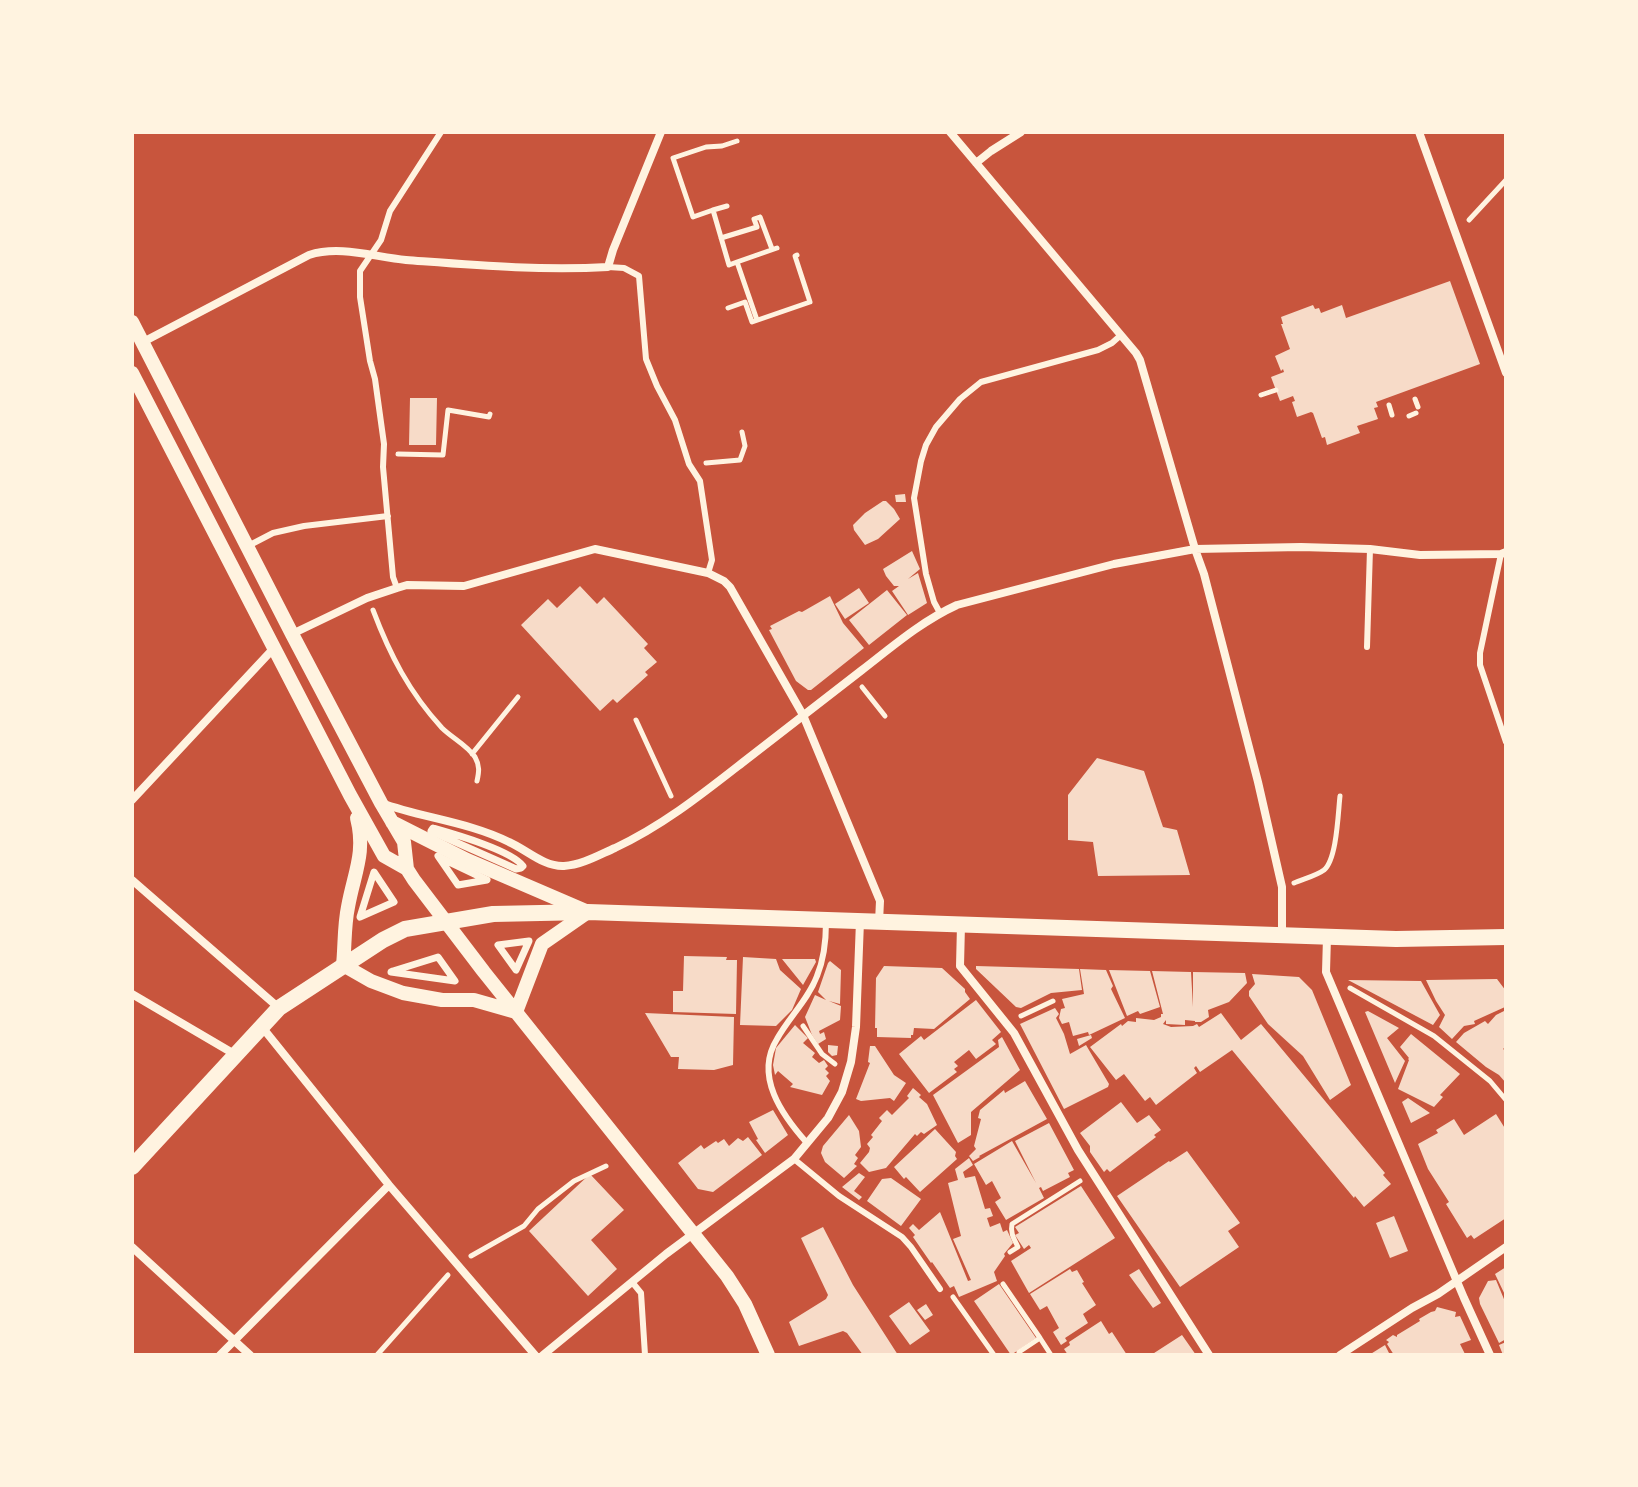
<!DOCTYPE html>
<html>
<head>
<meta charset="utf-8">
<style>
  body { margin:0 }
  #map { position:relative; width:1638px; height:1487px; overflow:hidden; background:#c8553d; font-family:Mulish,sans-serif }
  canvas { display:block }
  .frame { position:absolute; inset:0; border:134px solid #fff3e0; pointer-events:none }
</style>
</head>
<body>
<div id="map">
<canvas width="1638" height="1487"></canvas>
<div class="frame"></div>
</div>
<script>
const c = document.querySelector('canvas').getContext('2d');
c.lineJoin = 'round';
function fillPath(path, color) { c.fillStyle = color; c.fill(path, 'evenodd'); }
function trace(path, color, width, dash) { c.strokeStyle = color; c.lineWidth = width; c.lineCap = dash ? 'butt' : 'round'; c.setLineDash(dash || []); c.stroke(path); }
fillPath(new Path2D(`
  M1450 281 1480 364 1376 402 1378 407 1374 408 1378 419 1357 426 1360 433 1327 445 1325 437 1322 438 1313 413 1311 412 1297 417 1292 402 1295 401 1293 396 1280 401 1271 377 1284 372 1283 369 1281 371 1275 356 1290 349 1281 324H1283L1281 317 1313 305 1315 309 1319 308 1321 313 1342 305 1346 318Z
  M410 398H437L436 445H409Z
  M905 494 906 502H896L895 495Z
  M883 501H886L894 509 900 519 878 539 865 545 854 530 853 525 865 513Z
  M912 551 920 569 908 579 918 573 927 603 908 615 892 591 899 586H894L886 576 883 569Z
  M580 586 597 604 604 597 648 644 644 648 657 662 645 672 648 675 617 703 613 699 600 711 521 625 548 599 557 608Z
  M859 588 869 603 845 619 835 604Z
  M887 590 907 615 869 645 849 620Z
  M830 596 843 623 864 648 811 690H808L796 681 769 630 772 629 770 626 799 611 802 612Z
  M1097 758 1144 771 1163 827 1177 830 1190 875 1098 876 1093 842 1068 840V795Z
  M684 956 727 957 726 960H737L736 1014 673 1012V991H683Z
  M743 957 776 959 780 970 801 989 792 1010 776 1026 740 1025Z
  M782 959H815L816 962 803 985Z
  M830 961 841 970 840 1004 829 1001 841 1006 840 1020 819 1031 820 1034 824 1032 826 1039 818 1044 812 1035 805 1017 815 995 826 1000 818 992 828 963Z
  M884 966 942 968 965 989V992L970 999 934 1029 914 1028 913 1035H911V1038L877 1037V1028H875L876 978Z
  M976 966 1079 969 1082 990 1051 993 1021 1008 1016 1007 976 969Z
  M1080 969 1106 970 1113 986 1111 989 1125 1018 1089 1035 1088 1032 1073 1036 1069 1022 1062 1024 1059 1018 1061 1009 1065 1008 1062 999 1084 994Z
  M1109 970 1150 971 1160 1007 1140 1014 1138 1011 1127 1016Z
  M1152 971 1191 972 1193 1007V972L1245 973 1247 983 1229 1002 1208 1010 1209 1017 1201 1022H1195V1021L1185 1020V1025L1166 1024V1020L1163 1024 1171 1027 1193 1026 1197 1024 1199 1027 1221 1013 1241 1040 1261 1024 1385 1173 1383 1175 1391 1184 1364 1207 1355 1196 1354 1198 1232 1050 1200 1072 1196 1066 1194 1068 1197 1073 1156 1105 1150 1097 1145 1101 1124 1074 1116 1080 1090 1047 1121 1024 1122 1026 1128 1021 1136 1022V1018L1154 1020 1161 1017V1014H1163Z
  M1252 974 1299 977 1312 990 1351 1085 1330 1100 1303 1056 1268 1024 1249 996V991L1255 984Z
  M1497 979 1506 991 1505 1007 1474 1021 1475 1024 1464 1026 1452 1039 1439 1027 1445 1015 1436 1001 1426 980Z
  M1348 980 1421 981 1440 1015 1433 1025Z
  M976 1000 1001 1032 992 1040 996 1044 976 1059 969 1050 954 1062 958 1066 954 1069 957 1072 929 1093 899 1054 921 1036 924 1040Z
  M1055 1008 1059 1014 1056 1018 1064 1034 1070 1054 1086 1045 1109 1084 1108 1087 1064 1109 1020 1024Z
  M1506 1010V1046L1503 1049 1506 1051V1083L1499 1075 1486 1067 1456 1042 1464 1033 1485 1021 1488 1024 1496 1015Z
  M1368 1011 1399 1028 1387 1038 1405 1061 1395 1083 1365 1012Z
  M645 1013 734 1017 733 1065 714 1070 678 1069 679 1057H671Z
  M795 1025 808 1038 803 1043 815 1053 812 1057 819 1063 824 1060 828 1066 825 1069 829 1073 826 1076 830 1081 822 1095 790 1087 793 1084 778 1071 775 1075 773 1065 776 1048Z
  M1411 1034 1460 1074 1440 1095 1443 1097 1434 1107 1398 1089 1409 1060 1408 1059 1409 1058 1400 1047Z
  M1091 1035 1092 1038 1079 1046 1077 1039Z
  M1002 1037 1020 1070 971 1112V1135L958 1143 933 1095 999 1047 998 1040Z
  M828 1045 838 1046 837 1055 832 1056 828 1052Z
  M870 1046H875L894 1075 906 1083 894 1101 890 1098 861 1101 856 1099 870 1063 868 1062Z
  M1025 1081 1047 1119 979 1156 980 1157 973 1161 969 1156 976 1149 974 1146 981 1119 978 1118 980 1110 1004 1090 1005 1093Z
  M913 1088 921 1095 919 1097 927 1104 937 1125 924 1134 921 1132 917 1136 915 1134 886 1168 869 1172 860 1163 869 1152 870 1148 867 1144 873 1137 871 1135 882 1121 879 1118 887 1110 892 1115 909 1098 907 1096Z
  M1408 1098 1430 1113 1411 1123 1402 1102Z
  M1121 1102 1137 1123 1149 1115 1161 1130 1154 1135 1156 1137 1110 1172 1107 1169 1104 1172 1090 1152V1146L1080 1133Z
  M773 1110 788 1135 765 1153 756 1140 758 1139 749 1122Z
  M1496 1114 1506 1130V1218L1474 1239 1471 1235 1467 1238 1446 1204 1449 1202 1428 1169 1418 1144 1438 1133 1436 1130 1454 1119 1464 1135Z
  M849 1115 859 1131 861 1147 855 1155 858 1158 854 1164 857 1166 844 1178 825 1162 821 1153 823 1146Z
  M1049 1123 1074 1170 1068 1173 1070 1177 1043 1191 1041 1187 1039 1188 1044 1198 1006 1220 995 1202 1001 1198 992 1181 986 1185 974 1164 1012 1141 1036 1183 1015 1141Z
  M935 1129 956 1152 955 1156 957 1159 920 1192 906 1177 904 1179 894 1167Z
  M748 1137 762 1155 713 1192 698 1189 678 1163 701 1145 704 1149 716 1141 718 1143 724 1139 729 1146 738 1138 743 1141Z
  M1187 1151 1240 1223 1228 1231 1239 1247 1180 1287 1117 1196 1169 1161 1170 1162Z
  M969 1158 973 1165 963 1172 965 1178 975 1176 985 1209 990 1208 993 1216 987 1218 990 1227 1000 1223 1003 1232 1007 1230 1013 1243 1004 1254 1005 1256 994 1272 997 1281 959 1297 954 1286 950 1288 932 1262 931 1263 913 1237 915 1235 909 1228 913 1224 919 1230 940 1212 968 1281 971 1280 953 1239 961 1236 948 1183 958 1180 955 1169Z
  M859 1173 865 1177 854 1191 862 1197 859 1200 842 1187Z
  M590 1174 624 1210 591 1240 617 1269 588 1296 529 1231Z
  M891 1178 921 1199 901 1226 867 1201 882 1179Z
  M1081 1186 1115 1238 1029 1293 1011 1261 1031 1248 1029 1245 1024 1249 1015 1235 1019 1233 1015 1227Z
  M1394 1216 1408 1251 1390 1258 1376 1223Z
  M823 1227 853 1285 898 1355H863L847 1333 843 1331 799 1346 789 1322 826 1299 828 1295 801 1238Z
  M1506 1267V1297L1495 1274Z
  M1070 1269 1072 1272 1077 1270 1084 1282 1082 1283 1096 1305 1083 1314 1088 1323 1065 1338 1067 1341 1061 1345 1053 1332 1059 1328 1047 1306 1040 1310 1030 1294Z
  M1139 1269 1161 1303 1153 1308 1129 1275Z
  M1496 1280 1506 1304V1339L1499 1343 1480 1304 1479 1298 1488 1281Z
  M999 1284 1036 1338 1011 1355 974 1301Z
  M909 1302 930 1331 910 1345 889 1316Z
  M926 1304 933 1315 925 1320 917 1310Z
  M1437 1307 1456 1312 1455 1317 1460 1316 1471 1340 1460 1344 1465 1354 1394 1355 1387 1344 1389 1342 1386 1340 1393 1335 1397 1337V1335L1420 1321 1419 1319 1431 1312 1435 1311Z
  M1101 1321 1109 1334 1112 1332 1127 1355H1068L1064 1349 1070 1345 1069 1342Z
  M1182 1335 1196 1355H1151Z
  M1506 1342V1355H1503L1499 1345Z
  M1385 1345 1390 1355H1369Z`), '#f7dbc8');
trace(new Path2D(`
  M737 141 722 146 706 147 673 158 693 217 713 210 729 265 737 262 757 320
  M713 210 727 206
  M760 217 772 249
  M1469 220 1506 180
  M721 238 757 227 754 219 760 217
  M737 262 777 248
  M728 308 745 302 752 322 810 302 795 256 797 255
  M1261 395 1276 390
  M1415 399 1418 407
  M1389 405 1392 415
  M1409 416 1416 413
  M398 454 443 455 448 410 489 417 490 414
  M706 463 740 460 745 446 742 432
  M373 610C390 655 409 692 442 728 452 738 467 745 475 757 480 766 479 772 477 781
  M862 687 885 716
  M636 720 671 796
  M472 754 518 697
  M1294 883C1303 879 1316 876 1324 870 1337 859 1338 813 1340 796
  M1350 988 1434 1036 1490 1081 1506 1100
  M1021 1016 1053 1001
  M803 1026 822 1054 835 1064
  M1010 1252 1018 1247C1014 1239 1010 1233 1012 1224L1080 1181
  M471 1256 524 1226 538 1209 574 1181 606 1166
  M1003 1284 1040 1338 1019 1352
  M953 1297 994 1355
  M1040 1338 1051 1355
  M377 1355 448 1275`), '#fff3e0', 5);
trace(new Path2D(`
  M608 267 624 268 639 276 646 359 657 386 675 420 689 464 700 481 712 560 708 573
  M248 546 273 533 304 526 388 516
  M1501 554 1480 653V665L1506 742
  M397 588 393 577 383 467 384 444 375 379 370 361 360 297V271L381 240 390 211 441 132
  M940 613 934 602 926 574 914 498 921 461 926 445 936 427 960 399 981 382 1098 350 1112 343 1121 335
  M1367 647 1370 549
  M807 1143C782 1115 754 1076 777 1039 789 1017 808 1000 817 976 824 959 826 940 826 922
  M794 1159 839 1196 902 1237 911 1247 940 1289
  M632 1282 641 1293 645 1355`), '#fff3e0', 6);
trace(new Path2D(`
  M433 828C454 834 511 850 523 866L521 868 516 869 505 864 435 833 431 831Z
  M438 856 443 859 487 880 458 885Z
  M374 872 394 902 360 917Z
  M529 941 516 970 498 945Z
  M438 957 455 981 391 972 393 971Z`), '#fff3e0', 7);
trace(new Path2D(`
  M950 132 1136 353 1140 360 1195 549 1204 574 1258 782 1282 887V935
  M1419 132 1506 373
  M976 163 991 151 1021 132
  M143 342 309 255C340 245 374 257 406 260 473 265 541 271 608 267L613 250 661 132
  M292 634 367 598 397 588 407 585 464 586 595 549 708 573 724 581 730 587 803 715 880 901 879 922
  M132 800 274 648
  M381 803C423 818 469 822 509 842 527 850 544 867 564 866 582 865 599 855 615 848 662 826 701 795 742 763 782 732 822 701 862 670 893 646 922 621 957 605L1114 564 1195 549 1301 547 1370 549 1420 555 1501 554 1506 552
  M132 880 279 1008
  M961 925 960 966 1014 1033 1078 1150 1209 1355
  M1327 937 1326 972 1464 1298 1490 1355
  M132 994 236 1055
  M262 1027 389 1185 535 1355
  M132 1247 250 1355
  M220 1355 389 1185
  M543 1355 666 1254 794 1159 828 1118 842 1092 851 1062 856 1027 860 921
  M1340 1355 1412 1308 1438 1294 1506 1247`), '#fff3e0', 8);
trace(new Path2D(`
  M132 322 292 634 381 803 404 842 407 869 414 880 484 972 727 1276 745 1304 768 1355
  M132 373 350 795 384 856 407 869
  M357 818C366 853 354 873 348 907 344 926 345 946 343 965L371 981 403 993 442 1000H474L516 1012 542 944 588 912
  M392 822 467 860 588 912`), '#fff3e0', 14);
trace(new Path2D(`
  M132 1167 279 1008 383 940 405 929 493 914 588 912 1396 939 1506 937`), '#fff3e0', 16);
</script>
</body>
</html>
